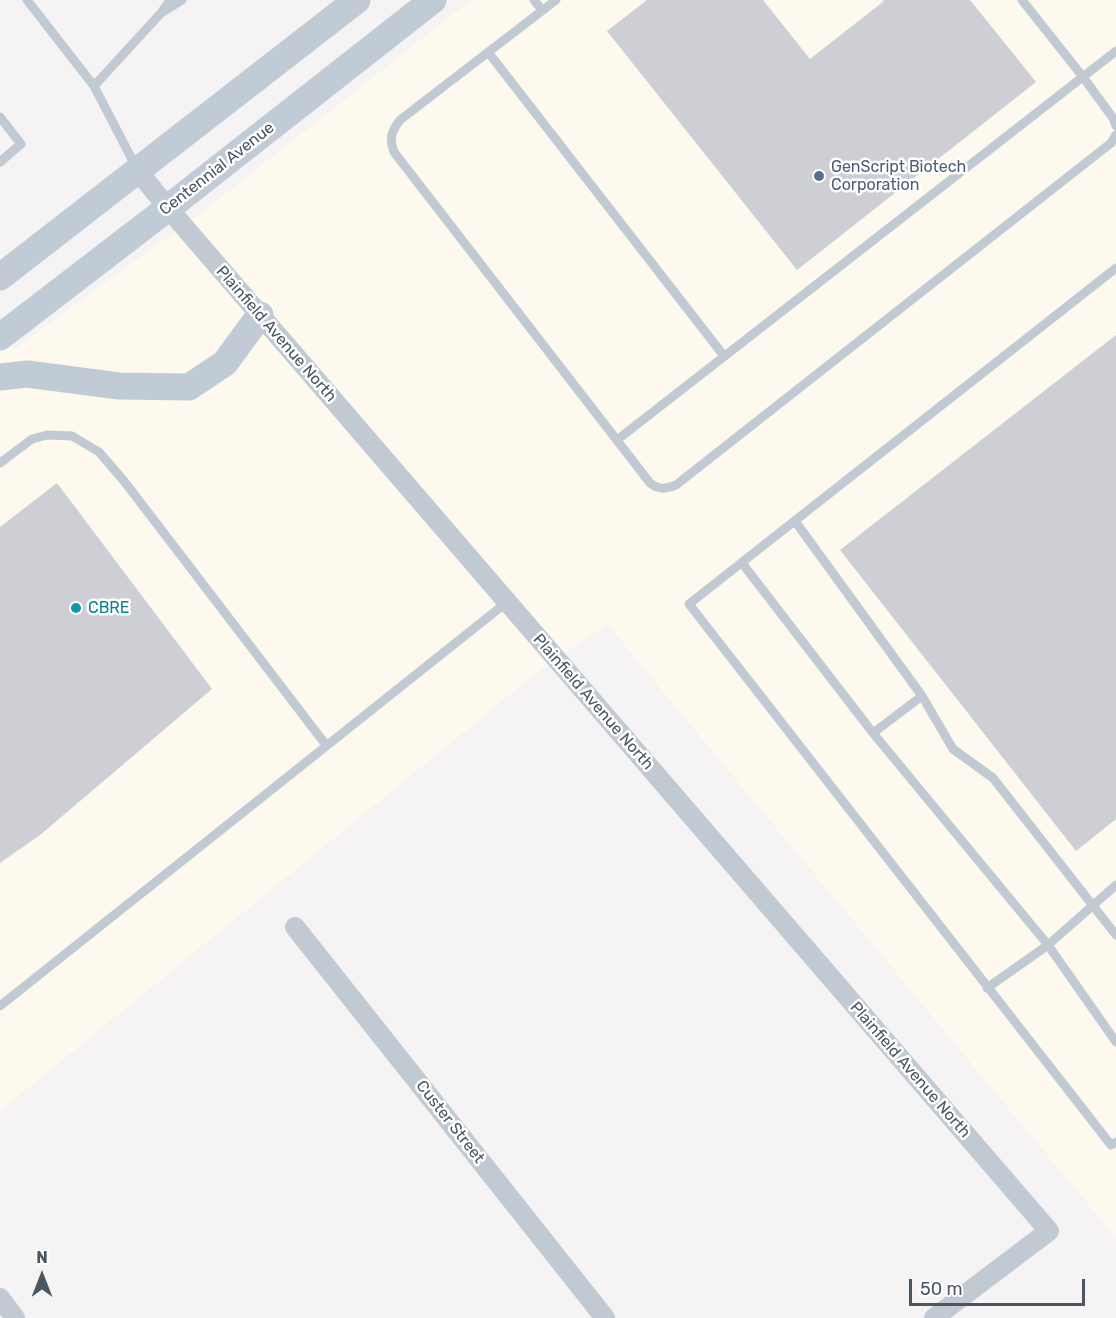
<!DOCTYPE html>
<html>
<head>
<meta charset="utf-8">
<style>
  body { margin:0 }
  #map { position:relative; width:1116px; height:1318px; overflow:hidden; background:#f5f3f3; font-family:Rubik,sans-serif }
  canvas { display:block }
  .north { position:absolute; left:12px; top:1246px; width:60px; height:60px; -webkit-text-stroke:4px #fff; paint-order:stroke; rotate:0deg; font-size:16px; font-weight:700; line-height:24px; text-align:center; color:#4a5661 }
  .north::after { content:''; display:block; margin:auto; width:21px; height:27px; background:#4a5661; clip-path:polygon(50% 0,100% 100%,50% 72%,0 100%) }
  .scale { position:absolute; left:909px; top:1279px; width:176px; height:27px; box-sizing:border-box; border:3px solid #4a5661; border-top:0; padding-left:8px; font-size:18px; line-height:21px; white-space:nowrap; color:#4a5661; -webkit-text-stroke:4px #fff; paint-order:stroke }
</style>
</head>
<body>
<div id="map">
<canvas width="1116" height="1318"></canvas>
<div class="north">N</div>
<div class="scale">50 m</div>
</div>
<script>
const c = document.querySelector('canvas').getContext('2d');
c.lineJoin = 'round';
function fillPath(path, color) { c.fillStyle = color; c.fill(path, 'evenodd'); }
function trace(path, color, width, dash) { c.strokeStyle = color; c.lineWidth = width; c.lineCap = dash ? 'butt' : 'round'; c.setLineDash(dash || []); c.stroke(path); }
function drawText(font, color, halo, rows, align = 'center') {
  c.font = font + ' Rubik,sans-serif'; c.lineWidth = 5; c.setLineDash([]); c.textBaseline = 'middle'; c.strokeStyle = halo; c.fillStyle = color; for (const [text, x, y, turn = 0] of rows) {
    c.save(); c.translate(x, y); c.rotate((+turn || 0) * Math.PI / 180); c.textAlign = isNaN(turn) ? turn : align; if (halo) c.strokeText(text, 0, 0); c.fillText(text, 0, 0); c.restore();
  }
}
fillPath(new Path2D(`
  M471 0H1116V1238L607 624 534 675 0 1111V343L16 348 210 206Z`), '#fdf9ef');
fillPath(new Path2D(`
  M647 0H763L810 59 884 1 882 0H970L1036 82 797 270 607 31Z
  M1116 335V819L1076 851 840 550Z
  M57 483 212 689 40 835 0 863V527Z`), '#cdcfd5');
trace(new Path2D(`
  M27 0 94 86 137 169
  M534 0 542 10
  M556 0 400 120C391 132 389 139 394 152L650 483C659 490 665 489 676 485L1111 143 1116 135
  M1022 0 1083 77 1113 118 1116 126
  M163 12 182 0
  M488 52 724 356
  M94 86 161 13 170 0
  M0 117 21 144 0 162
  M1116 268 689 604 1111 1145 1116 1142
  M617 440 1116 51
  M0 463 32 439 47 435 72 436 99 452 124 481 326 745
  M795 521 922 696 873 733
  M742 563 873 733 1048 945 1116 1042
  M922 696 953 749 993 778 1116 935
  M987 988 1048 945 1116 885
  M0 1006 507 602`), '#c1cad2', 9);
trace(new Path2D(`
  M138 171 168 208 1049 1231 934 1318
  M295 927 605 1318
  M0 1298 15 1318`), '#c1cad2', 20);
trace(new Path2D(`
  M0 277 357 0
  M0 337 168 208 433 0
  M0 377 27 374 119 386 189 387 225 363 260 315`), '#c1cbd6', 27);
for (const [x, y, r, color] of [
  [819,176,6,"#5c6f8a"],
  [76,608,6,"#0f9aa8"]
]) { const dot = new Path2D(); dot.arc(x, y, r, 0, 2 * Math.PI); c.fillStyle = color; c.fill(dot); trace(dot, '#fff', 2); }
drawText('16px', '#4e5e75', '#fff', [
  ["GenScript Biotech",831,167],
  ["Corporation",831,185]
], 'left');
drawText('16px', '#4a5661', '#fff', [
  ["Centennial Avenue",217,169,-38],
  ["Plainfield Avenue North",276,334,49],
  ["Plainfield Avenue North",593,702,49],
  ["Plainfield Avenue North",910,1070,49],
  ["Custer Street",450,1122,52]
]);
drawText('16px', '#0d838f', '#fff', [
  ["CBRE",88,608]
], 'left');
</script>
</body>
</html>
